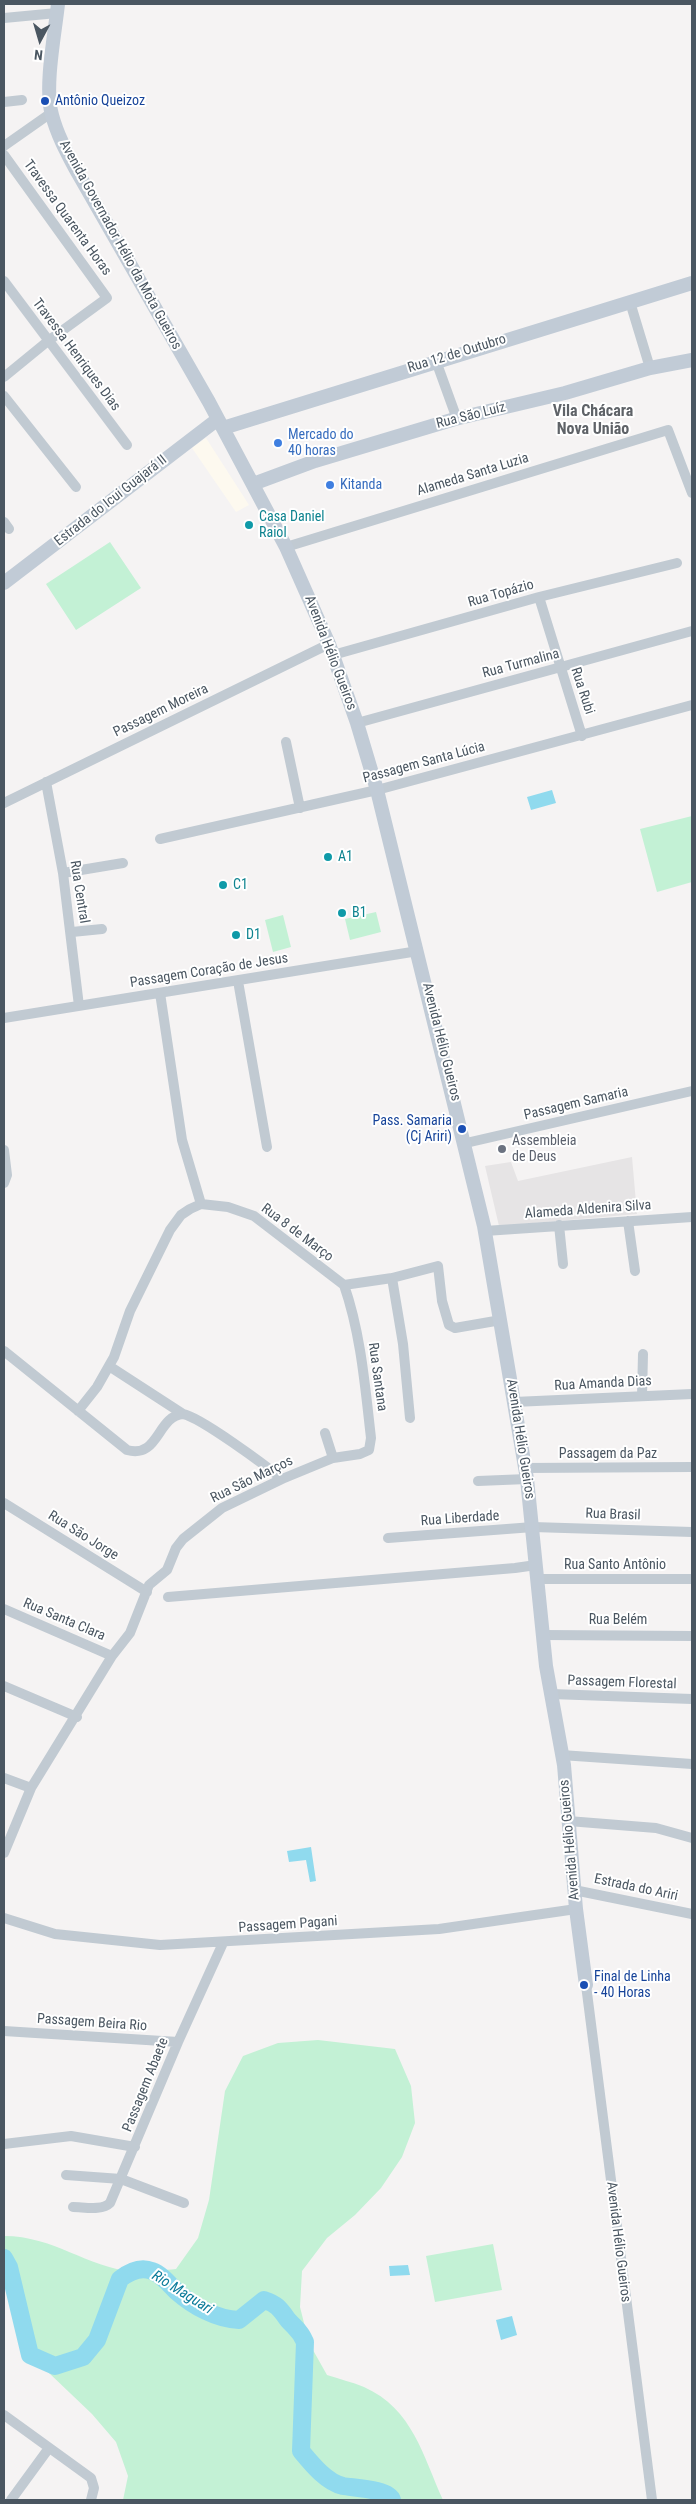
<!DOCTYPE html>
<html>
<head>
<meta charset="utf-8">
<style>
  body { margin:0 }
  #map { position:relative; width:696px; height:2504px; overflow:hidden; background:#f5f3f3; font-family:"Roboto Condensed",sans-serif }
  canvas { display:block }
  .frame { position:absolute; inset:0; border:5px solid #4a5661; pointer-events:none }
  .north { position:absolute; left:15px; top:15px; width:50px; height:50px; -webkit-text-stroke:4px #fff; paint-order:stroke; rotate:186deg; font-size:14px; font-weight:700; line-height:20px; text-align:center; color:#4a5661 }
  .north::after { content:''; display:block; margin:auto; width:18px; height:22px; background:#4a5661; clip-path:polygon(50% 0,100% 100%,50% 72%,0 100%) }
</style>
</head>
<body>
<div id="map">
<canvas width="696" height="2504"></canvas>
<div class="frame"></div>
<div class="north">N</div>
</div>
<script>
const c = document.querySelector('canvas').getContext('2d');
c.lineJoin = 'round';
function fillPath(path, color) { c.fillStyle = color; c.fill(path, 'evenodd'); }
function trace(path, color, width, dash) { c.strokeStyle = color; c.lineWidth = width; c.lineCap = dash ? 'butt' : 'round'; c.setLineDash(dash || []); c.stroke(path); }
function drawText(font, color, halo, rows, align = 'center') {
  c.font = font + ' "Roboto Condensed",sans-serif'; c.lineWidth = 4; c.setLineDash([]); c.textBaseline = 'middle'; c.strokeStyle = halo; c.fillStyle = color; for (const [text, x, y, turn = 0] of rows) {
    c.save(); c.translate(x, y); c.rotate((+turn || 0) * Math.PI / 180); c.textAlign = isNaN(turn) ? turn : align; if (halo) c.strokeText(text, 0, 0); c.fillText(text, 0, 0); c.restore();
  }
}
fillPath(new Path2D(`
  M206 438 249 505 236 512 192 448Z`), '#fdf9ef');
fillPath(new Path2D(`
  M632 1157 637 1214 499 1226 485 1166 511 1162 518 1181Z`), '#e6e4e5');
fillPath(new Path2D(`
  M110 542 141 588 76 630 46 584Z
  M692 816V882L657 892 640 829Z
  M376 912 381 932 350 940 345 919Z
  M283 915 291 947 273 952 265 920Z
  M318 2040 395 2049 411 2086 415 2123 402 2157 381 2188 355 2215 327 2238 302 2271 300 2307 309 2343 327 2375C339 2379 352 2382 364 2387 413 2409 423 2456 443 2500H123L128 2476 116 2442 92 2414 49 2373 33 2350 4 2274V2236C54 2236 86 2267 134 2272 147 2273 163 2270 176 2269L198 2238 209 2200 225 2091 243 2056 278 2043Z
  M493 2244 502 2290 435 2302 426 2256Z`), '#c3f1d5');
fillPath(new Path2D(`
  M552 790 556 803 531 810 527 797Z
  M311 1847 316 1881 310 1882 306 1860 289 1862 287 1851Z
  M408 2265 410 2275 390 2276 389 2266Z
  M512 2316 517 2335 501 2340 496 2320Z`), '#90daee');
trace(new Path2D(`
  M4 2258 9 2267 30 2355 55 2366 83 2357 97 2340 120 2279C129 2272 140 2266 152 2271 161 2274 169 2284 176 2291 193 2306 216 2319 239 2320L264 2300C277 2304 280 2309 288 2320 296 2329 300 2330 305 2342L301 2451C311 2463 326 2482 343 2486 354 2488 389 2489 392 2500`), '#90daee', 18);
trace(new Path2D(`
  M4 18 57 13
  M4 102 22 100
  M4 146 51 113
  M4 155 107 298 48 341 4 377
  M4 281 127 445
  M630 302 650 368
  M436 361 457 419
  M4 396 76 487
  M4 522 9 529
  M286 547 668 430 692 493
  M539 597 582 736
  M333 655 539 597 677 563
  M357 723 692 631
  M286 742 300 808
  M46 782 63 873 79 1006
  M4 803 329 644
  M160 839 377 790 692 705
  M63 873 123 863
  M72 932 102 929
  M238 981 267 1147
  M160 993 182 1140 201 1204
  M4 1018 418 951
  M466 1143 692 1091
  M4 1150 7 1175 4 1183
  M628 1221 635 1271
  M559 1225 563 1264
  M485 1231 692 1217
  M392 1278 403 1344 410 1418
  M4 1351 127 1450C159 1459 157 1416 183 1414
  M109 1366 183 1414C200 1417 265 1465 282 1479
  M642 1396 643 1354
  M514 1402 692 1394
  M78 1411 97 1387 114 1357 130 1311 170 1230 181 1215 190 1209 201 1204 228 1207 254 1216 344 1285 392 1278 438 1266 442 1301 449 1325 455 1328 501 1320
  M325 1433 333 1458
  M524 1468 692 1467
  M478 1481 527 1479
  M4 1503 147 1592
  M388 1538 533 1527 692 1532
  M537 1579H692
  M168 1597 515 1568 536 1565
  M4 1609 112 1656
  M543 1635 692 1636
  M4 1686 77 1717
  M551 1694 692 1699
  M561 1755 692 1764
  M4 1778 31 1788
  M568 1821 656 1828 692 1838
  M4 1853 31 1788 112 1656 130 1633 149 1585 167 1570 176 1548 183 1539 222 1508 282 1479 333 1458 360 1454 369 1450 371 1438C365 1386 361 1334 344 1285
  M574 1890 692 1914
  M4 1918 55 1934 160 1945 439 1929 576 1909
  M586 1985 652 2500
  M4 2031 178 2042
  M4 2144 71 2136 135 2147
  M66 2175 121 2179 184 2203
  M73 2207C84 2207 102 2211 110 2203L178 2042 223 1943
  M4 2415 91 2478 94 2488 91 2500
  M11 2500 49 2448`), '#c1cad2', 10);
trace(new Path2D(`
  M58 4C55 33 44 88 52 115 57 134 66 151 75 168L209 402 286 547 329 644 357 723 377 790 484 1226 527 1479 546 1666 564 1765 576 1909 586 1985
  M223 428 692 283
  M253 484 315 461 455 419 565 393 650 368 692 360
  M4 583 218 419`), '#c1cbd6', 14);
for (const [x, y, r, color] of [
  [45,101,5,"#1a4fb4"],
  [278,443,5,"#3f7fe0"],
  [330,485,5,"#3f7fe0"],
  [249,525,5,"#0f9aa8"],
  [328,857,5,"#0f9aa8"],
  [223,885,5,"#0f9aa8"],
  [342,913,5,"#0f9aa8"],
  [236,935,5,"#0f9aa8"],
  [462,1129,5,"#1a4fb4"],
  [502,1149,5,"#6b7280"],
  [584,1985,5,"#1a4fb4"]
]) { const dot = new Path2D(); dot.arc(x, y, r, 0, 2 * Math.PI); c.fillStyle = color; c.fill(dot); trace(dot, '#fff', 2); }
drawText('14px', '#164399', '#fff', [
  ["Antônio Queizoz",55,101],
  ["Pass. Samaria",452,1121,"right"],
  ["(Cj Ariri)",452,1137,"right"],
  ["Final de Linha",594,1977],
  ["- 40 Horas",594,1993]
], 'left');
drawText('14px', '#4a5661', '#fff', [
  ["Travessa Quarenta Horas",67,218,54],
  ["Avenida Governador Hélio da Mota Gueiros",120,245,61],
  ["Rua 12 de Outubro",457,354,-17],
  ["Travessa Henriques Dias",76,355,53],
  ["Rua São Luíz",471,416,-14],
  ["Alameda Santa Luzia",473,475,-17],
  ["Estrada do Icui Guajará II",111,501,-38],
  ["Rua Topázio",501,594,-16],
  ["Avenida Hélio Gueiros",330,653,69],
  ["Rua Turmalina",521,664,-15],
  ["Rua Rubi",582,691,72],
  ["Passagem Moreira",161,711,-26],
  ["Passagem Santa Lúcia",424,763,-15],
  ["Rua Central",79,892,81],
  ["Passagem Coração de Jesus",209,971,-9],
  ["Avenida Hélio Gueiros",441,1042,76],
  ["Passagem Samaria",576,1104,-13],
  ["Alameda Aldenira Silva",588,1210,-4],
  ["Rua 8 de Março",297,1233,37],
  ["Rua Santana",377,1377,82],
  ["Rua Amanda Dias",603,1384,-3],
  ["Avenida Hélio Gueiros",520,1439,81],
  ["Passagem da Paz",608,1454],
  ["Rua São Marços",252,1480,-26],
  ["Rua Brasil",613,1515,2],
  ["Rua Liberdade",460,1519,-4],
  ["Rua São Jorge",83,1536,32],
  ["Rua Santo Antônio",615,1565],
  ["Rua Santa Clara",64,1620,23],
  ["Rua Belém",618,1620],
  ["Passagem Florestal",622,1683,2],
  ["Avenida Hélio Gueiros",570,1840,-95],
  ["Estrada do Ariri",636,1888,12],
  ["Passagem Pagani",288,1925,-4],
  ["Passagem Beira Rio",92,2023,4],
  ["Passagem Abaete",146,2085,-68],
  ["Avenida Hélio Gueiros",618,2242,83]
]);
drawText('14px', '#366cbe', '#fff', [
  ["Mercado do",288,435],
  ["40 horas",288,451],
  ["Kitanda",340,485]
], 'left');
drawText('14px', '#0d838f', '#fff', [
  ["Casa Daniel",259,517],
  ["Raiol",259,533],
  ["A1",338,857],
  ["C1",233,885],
  ["B1",352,913],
  ["D1",246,935]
], 'left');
drawText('14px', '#5b616d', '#fff', [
  ["Assembleia",512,1141],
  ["de Deus",512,1157]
], 'left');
drawText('italic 15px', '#0c7c9b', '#fff', [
  ["Rio Maguari",182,2293,32]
]);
drawText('bold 16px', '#5f6368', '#fff', [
  ["Vila Chácara",593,412],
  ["Nova União",593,430]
]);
</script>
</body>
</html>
